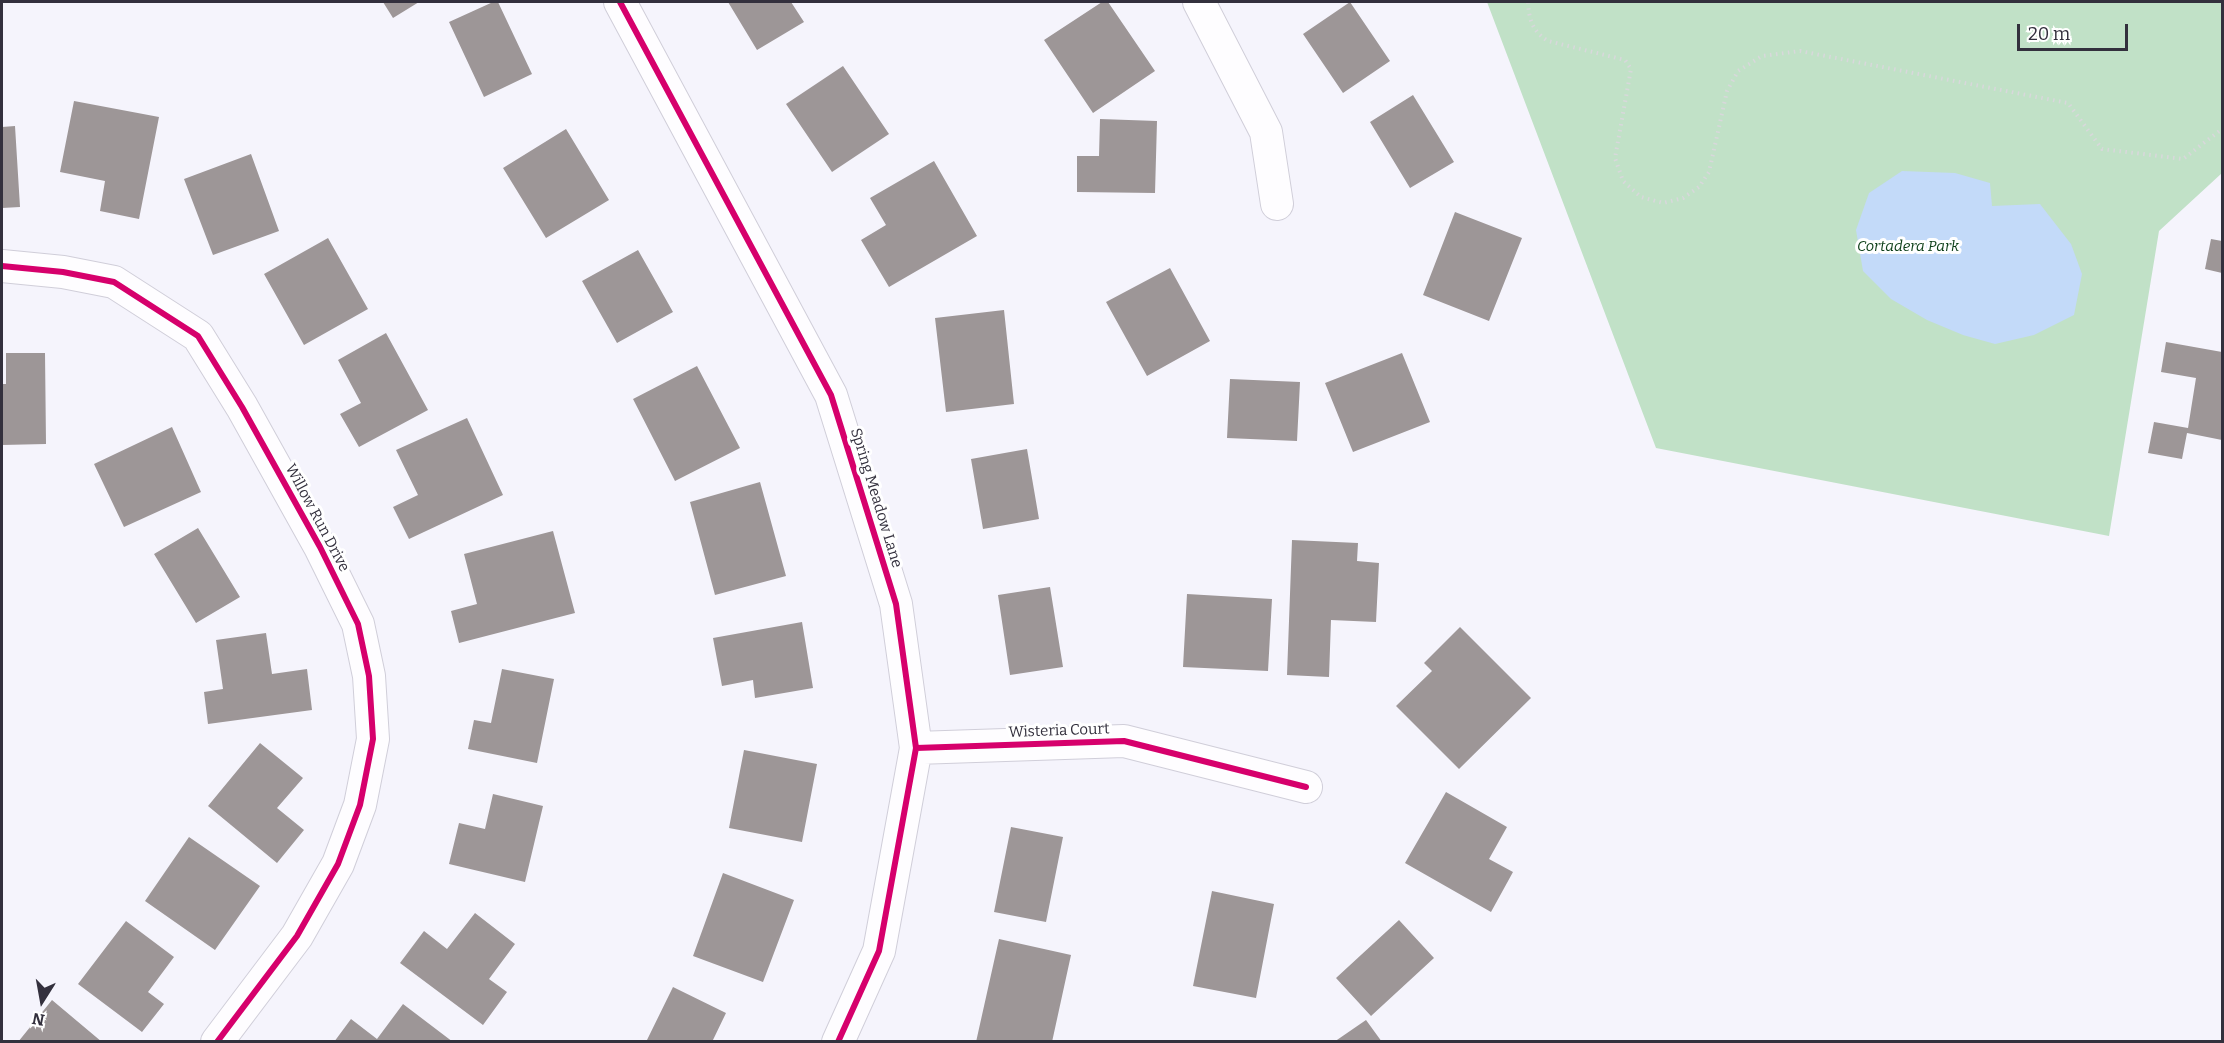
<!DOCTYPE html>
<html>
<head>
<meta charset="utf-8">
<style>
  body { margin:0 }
  #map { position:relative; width:2224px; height:1043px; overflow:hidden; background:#f5f4fc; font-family:Bitter,serif }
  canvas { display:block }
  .frame { position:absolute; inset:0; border:3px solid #33303d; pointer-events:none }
  .north { position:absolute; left:12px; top:971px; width:60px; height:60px; -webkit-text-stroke:4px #fff; paint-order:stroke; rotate:191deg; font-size:16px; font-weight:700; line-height:24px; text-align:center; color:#33303d }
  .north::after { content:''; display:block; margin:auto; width:21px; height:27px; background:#33303d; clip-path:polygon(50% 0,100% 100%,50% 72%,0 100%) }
  .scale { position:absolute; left:2017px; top:24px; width:111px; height:27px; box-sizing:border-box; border:3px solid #33303d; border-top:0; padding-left:8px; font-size:18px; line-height:21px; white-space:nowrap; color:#33303d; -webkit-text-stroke:4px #fff; paint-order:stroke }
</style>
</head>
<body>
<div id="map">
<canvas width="2224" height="1043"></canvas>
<div class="frame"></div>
<div class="north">N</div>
<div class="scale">20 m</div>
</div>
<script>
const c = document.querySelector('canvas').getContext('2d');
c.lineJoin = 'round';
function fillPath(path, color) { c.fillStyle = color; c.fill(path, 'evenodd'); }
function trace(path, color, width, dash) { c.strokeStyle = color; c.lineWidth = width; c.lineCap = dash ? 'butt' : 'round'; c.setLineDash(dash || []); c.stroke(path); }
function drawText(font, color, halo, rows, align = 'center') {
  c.font = font + ' Bitter,serif'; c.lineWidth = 6; c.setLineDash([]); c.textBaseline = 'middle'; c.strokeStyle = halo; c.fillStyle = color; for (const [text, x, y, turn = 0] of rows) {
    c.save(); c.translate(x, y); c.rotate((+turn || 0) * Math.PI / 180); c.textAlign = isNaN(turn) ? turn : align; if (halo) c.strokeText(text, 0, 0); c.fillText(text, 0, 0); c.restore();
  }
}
fillPath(new Path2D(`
  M1487 2H2222V173L2159 231 2109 536 1656 448Z`), '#c1e1c7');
fillPath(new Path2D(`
  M1902 171 1955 173 1990 183 1992 206 2040 204 2071 244 2082 274 2074 315 2034 335 1995 344 1963 335 1927 320 1891 299 1863 271 1856 230 1869 193Z`), '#c3daf9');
fillPath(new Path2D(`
  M383 2H419L393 18Z
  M493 2H498L532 74 484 97 449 22Z
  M728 2H791L804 22 757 50Z
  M1102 2H1108L1155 71 1093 113 1044 40Z
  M1350 2 1390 61 1343 93 1303 34Z
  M843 66 889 134 832 172 786 104Z
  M1413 95 1454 162 1410 188 1370 122Z
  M74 101 159 117 139 219 100 211 105 181 60 172Z
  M1100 119 1157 121 1155 193 1077 192V156H1099Z
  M15 126 20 207 2 208V127Z
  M566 129 609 200 546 238 503 168Z
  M251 154 279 231 213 255 184 179Z
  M934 161 977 236 889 287 861 240 886 225 870 198Z
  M1455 212 1522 238 1489 321 1423 295Z
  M328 238 368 309 304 345 264 274Z
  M2211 239 2222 241V273L2205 269Z
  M638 250 673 312 617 343 582 281Z
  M1170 268 1210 341 1147 376 1106 302Z
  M1004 310 1014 404 946 412 935 318Z
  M386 333 428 410 359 447 340 414 361 403 338 360Z
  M2166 342 2222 352V440L2187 433 2182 459 2148 453 2154 422 2188 428 2196 378 2161 372Z
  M6 353H45L46 444 2 445V384H6Z
  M1402 353 1430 422 1353 452 1325 383Z
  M697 366 740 448 675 481 633 399Z
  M1230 379 1300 382 1297 441 1227 438Z
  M467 418 503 495 409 539 393 507 418 495 396 450Z
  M172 427 201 492 124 527 94 464Z
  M1027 449 1039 519 983 529 971 459Z
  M760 482 786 576 715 595 690 502Z
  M198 528 240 597 196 623 154 554Z
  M553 531 575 613 459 643 451 611 477 604 464 554Z
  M1292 540 1358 543 1357 561 1379 563 1376 622 1331 620 1329 677 1287 675Z
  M1050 587 1063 667 1010 675 998 595Z
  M1187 594 1272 599 1268 671 1183 667Z
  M802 622 813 688 755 698 753 680 722 686 713 638Z
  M1460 627 1531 698 1459 769 1396 706 1432 671 1424 663Z
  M266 633 272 674 307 669 312 710 208 724 204 692 223 689 216 640Z
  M502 669 554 679 537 763 468 749 474 720 491 723Z
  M260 743 303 778 277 808 304 830 277 863 208 806Z
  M744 750 817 764 802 842 729 828Z
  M1446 792 1507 827 1489 859 1513 872 1491 912 1405 863Z
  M493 794 543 806 525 882 449 864 459 823 485 829Z
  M1011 827 1063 837 1046 922 994 912Z
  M189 837 260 886 215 950 145 901Z
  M723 873 794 900 763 982 693 956Z
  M1212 891 1274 904 1256 998 1193 986Z
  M475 913 515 944 489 979 507 992 483 1025 400 963 424 931 447 949Z
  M1399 920 1434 958 1371 1016 1336 978Z
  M126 921 174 957 148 992 164 1004 142 1032 78 984Z
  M999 939 1071 955 1052 1042H976Z
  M673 987 726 1013 712 1042H646Z
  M52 1000 102 1042H18Z
  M403 1004 453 1042H334L351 1019 377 1039Z
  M1366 1020 1382 1042H1334Z`), '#9d9697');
const street = new Path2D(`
  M620 2 831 395 896 604 916 748 879 951 838 1042
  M1199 2 1266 132 1277 204
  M2 266 63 272 114 282 198 336 242 407 320 547 358 624 369 676 373 739 360 805 338 864 297 936 217 1042
  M916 748 1124 741 1306 787`);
trace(street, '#d0ced9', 34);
trace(new Path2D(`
  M1528 2C1529 19 1532 31 1548 41L1625 60 1631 69 1615 158 1623 181 1641 197 1663 203 1683 198 1699 187 1709 172 1727 91 1738 71 1762 56 1800 51 2068 103 2102 149 2183 159 2222 129`), '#d8d8db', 4, [1.5, 4.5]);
trace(street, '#fefdff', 32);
trace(new Path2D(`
  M620 2 831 395 896 604 916 748 879 951 838 1042
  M2 266 63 272 114 282 198 336 242 407 320 547 358 624 369 676 373 739 360 805 338 864 297 936 217 1042
  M916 748 1124 741 1306 787`), '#d6006c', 6);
drawText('italic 15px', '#0c3e17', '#fff', [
  ["Cortadera Park",1908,247]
]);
drawText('15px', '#33303d', '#fff', [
  ["Spring Meadow Lane",876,498,73],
  ["Willow Run Drive",317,518,62],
  ["Wisteria Court",1059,731,-2]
]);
</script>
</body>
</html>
